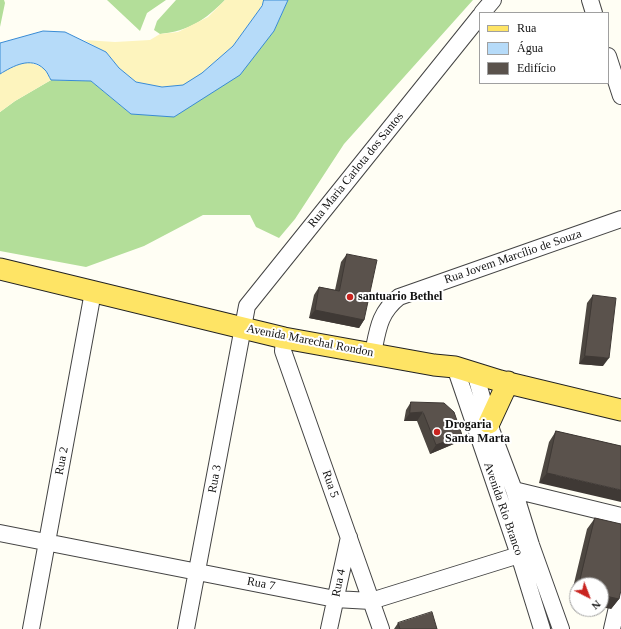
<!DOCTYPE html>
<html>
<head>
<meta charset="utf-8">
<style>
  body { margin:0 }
  #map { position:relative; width:621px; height:629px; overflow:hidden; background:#fffef4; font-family:"Times New Roman",serif }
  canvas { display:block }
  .legend { position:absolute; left:479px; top:12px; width:130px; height:72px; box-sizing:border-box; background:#fff; border:1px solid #a0a0a0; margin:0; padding:5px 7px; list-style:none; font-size:12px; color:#111 }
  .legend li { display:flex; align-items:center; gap:8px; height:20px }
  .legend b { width:20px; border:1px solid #a0a0a0 }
  .north { position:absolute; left:569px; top:577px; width:40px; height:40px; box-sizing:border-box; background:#fff; border:1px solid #a0a0a0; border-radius:50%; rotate:138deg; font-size:11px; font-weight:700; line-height:16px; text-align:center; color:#111 }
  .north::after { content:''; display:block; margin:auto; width:14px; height:18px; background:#c92420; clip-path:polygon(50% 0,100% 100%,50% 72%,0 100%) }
</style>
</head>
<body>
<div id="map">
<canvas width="621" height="629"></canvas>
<ul class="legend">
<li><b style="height:5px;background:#fee465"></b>Rua</li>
<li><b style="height:11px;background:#b6dbf9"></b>Água</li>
<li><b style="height:11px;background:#5a524c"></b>Edifício</li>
</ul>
<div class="north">N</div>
</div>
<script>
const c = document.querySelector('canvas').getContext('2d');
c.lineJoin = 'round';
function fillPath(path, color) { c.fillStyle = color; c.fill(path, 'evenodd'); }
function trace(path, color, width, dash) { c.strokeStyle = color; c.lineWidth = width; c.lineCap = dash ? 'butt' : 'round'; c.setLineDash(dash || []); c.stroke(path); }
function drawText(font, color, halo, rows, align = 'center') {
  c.font = font + ' "Times New Roman",serif'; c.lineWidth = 4; c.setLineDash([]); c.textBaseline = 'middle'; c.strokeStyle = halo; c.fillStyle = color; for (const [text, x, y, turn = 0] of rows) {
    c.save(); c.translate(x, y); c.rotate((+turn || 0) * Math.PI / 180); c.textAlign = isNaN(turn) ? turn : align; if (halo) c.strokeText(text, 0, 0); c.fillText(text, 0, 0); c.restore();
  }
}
fillPath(new Path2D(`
  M0 0H4L5 3 0 27Z
  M107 0H166L147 13 140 31Z
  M176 0H225C205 20 189 31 160 34L154 30 157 21Z
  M288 0H473L344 144 295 219 279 238 256 227 250 215H203L144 246 86 267 0 251V112L15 101 51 80 91 81 131 114 274 31Z`), '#b3de99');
fillPath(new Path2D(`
  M225 0H264L262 6 233 46 202 73 183 85 162 87 136 82 119 68 106 52 84 40 115 42 150 40 160 34 178 32 208 17Z
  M29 62 44 68 51 80 15 101 0 112V74L12 65Z`), '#fdf4be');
const water = new Path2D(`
  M264 0H288L274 31 240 75 174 117 131 114 91 81 51 80C49 77 47 71 44 69 31 56 13 66 0 74V43L43 31 65 32 106 52 119 68 136 82 162 87 183 85 202 73 233 46 262 6Z`);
fillPath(water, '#b6dbf9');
trace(water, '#398bd4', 1);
const minor = new Path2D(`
  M590 0 594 13
  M482 13 493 0
  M608 56 621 96
  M284 338 283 351 381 629
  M373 353C378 329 379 313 399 297L621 219
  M455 367 519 555 542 629
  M475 373 492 432 514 490 531 545 561 629
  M514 490 621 516
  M0 533 335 599 371 601 519 555
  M31 629 93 292
  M186 629 247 306 480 16
  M329 629 349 537
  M612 629 621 590`);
const major = new Path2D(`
  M0 269 284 338 434 365 455 367 500 381 621 410
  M489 423 508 382`);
trace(minor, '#444', 18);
trace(major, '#222', 23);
trace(minor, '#fff', 16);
trace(major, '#fee465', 21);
fillPath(new Path2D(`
  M347 254 364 320 359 328 309 318 314 295 319 287 335 290 341 262Z
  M593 295 603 366 579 364 587 303Z
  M411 402 456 443 430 454 417 421H404L406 410Z
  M556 431 621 446 539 483 549 442Z
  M595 518 619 599 611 609 601 585H577V601L570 600 587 529Z
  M398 623 437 629H394Z`), '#4d4741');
fillPath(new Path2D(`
  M315 310 364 320 359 328 309 318Z
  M585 356 609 358 603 366 579 364Z
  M423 412 417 421H404L410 413Z
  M462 435 456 443 430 454 436 445Z
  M547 473 621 490V502L539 483Z
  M577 590V601L570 600Z
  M601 595 619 599 611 609 601 607Z`), '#3f3935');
const building = new Path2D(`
  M347 254 377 260 364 320 315 310 319 287 339 291Z
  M593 295 616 298 609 358 585 356Z
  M411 402 444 403 454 412 462 435 436 445 423 412 410 413Z
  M556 431 621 446V490L547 473Z
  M595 518 621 524V590L619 599 601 595V585H579Z
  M432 612 437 629H400L398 623Z`);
fillPath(building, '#5a524c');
trace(building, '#3f3935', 1);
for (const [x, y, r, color] of [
  [350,297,4,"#c92420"],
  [437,432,4,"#c92420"]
]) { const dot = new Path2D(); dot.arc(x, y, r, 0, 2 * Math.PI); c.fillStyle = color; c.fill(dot); trace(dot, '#fff', 1.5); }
drawText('12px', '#111', '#fff', [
  ["Rua Maria Carlota dos Santos",356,170,-51],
  ["Rua Jovem Marcílio de Souza",513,257,-19],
  ["Avenida Marechal Rondon",310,341,11],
  ["Rua 2",62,461,-79],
  ["Rua 3",215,479,-79],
  ["Rua 5",330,484,71],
  ["Avenida Rio Branco",503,509,71],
  ["Rua 4",339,583,-78],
  ["Rua 7",261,584,11]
]);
drawText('bold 12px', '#111', '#fff', [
  ["santuario Bethel",358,297],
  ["Drogaria",445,425],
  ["Santa Marta",445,439]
], 'left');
</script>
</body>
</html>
